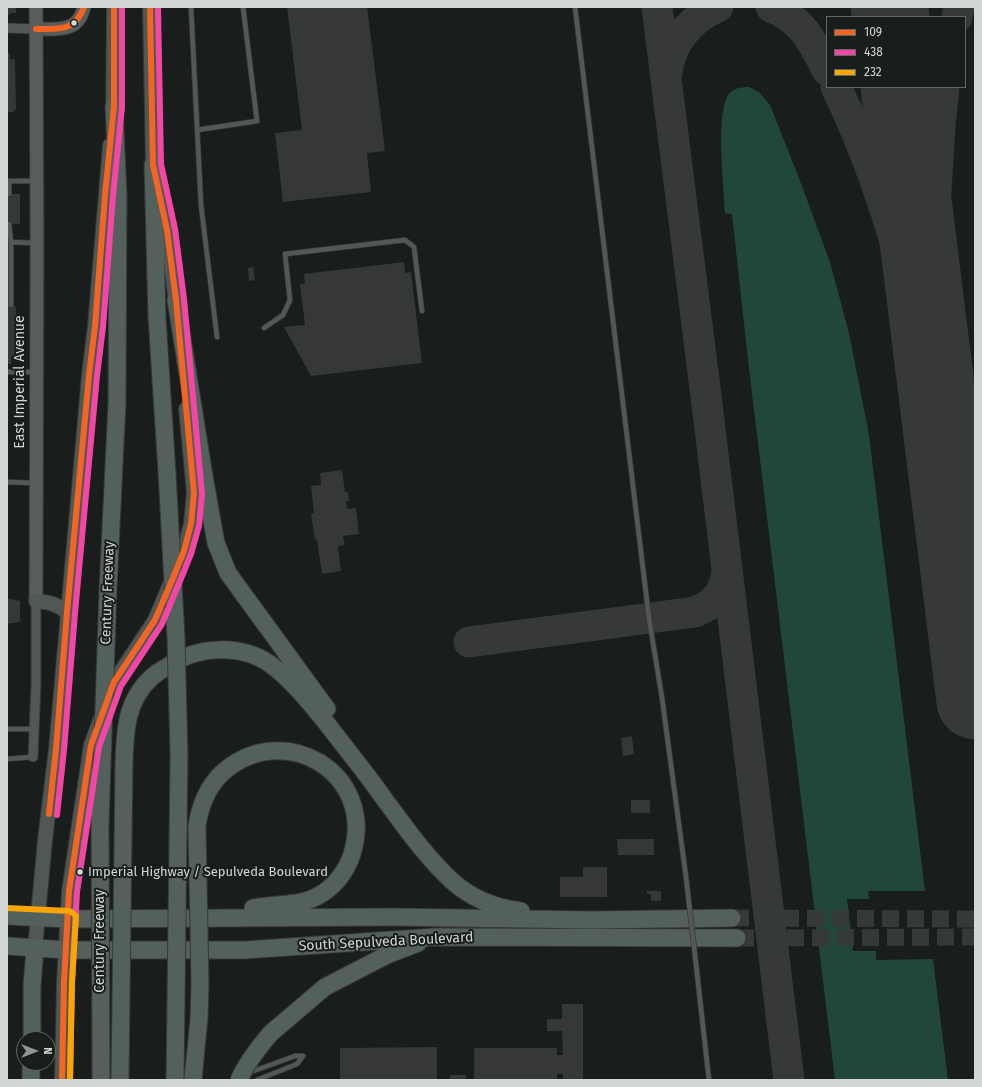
<!DOCTYPE html>
<html>
<head>
<meta charset="utf-8">
<style>
  body { margin:0 }
  #map { position:relative; width:982px; height:1087px; overflow:hidden; background:#191d1b; font-family:"Fira Sans",sans-serif }
  canvas { display:block }
  .frame { position:absolute; inset:0; border:8px solid #d2d6d5; pointer-events:none }
  .legend { position:absolute; left:826px; top:16px; width:140px; height:72px; box-sizing:border-box; background:#181e1c; border:1px solid #626866; margin:0; padding:5px 7px; list-style:none; font-size:12px; color:#d2d6d5 }
  .legend li { display:flex; align-items:center; gap:8px; height:20px }
  .legend b { width:20px; border:1px solid #626866 }
  .north { position:absolute; left:16px; top:1031px; width:40px; height:40px; box-sizing:border-box; background:#181e1c; border:1px solid #626866; border-radius:50%; rotate:90deg; font-size:11px; font-weight:700; line-height:16px; text-align:center; color:#d2d6d5 }
  .north::after { content:''; display:block; margin:auto; width:14px; height:18px; background:#919594; clip-path:polygon(50% 0,100% 100%,50% 72%,0 100%) }
</style>
</head>
<body>
<div id="map">
<canvas width="982" height="1087"></canvas>
<div class="frame"></div>
<ul class="legend">
<li><b style="height:5px;background:#f26522"></b>109</li>
<li><b style="height:5px;background:#f346a5"></b>438</li>
<li><b style="height:5px;background:#f7a600"></b>232</li>
</ul>
<div class="north">N</div>
</div>
<script>
const c = document.querySelector('canvas').getContext('2d');
c.lineJoin = 'round';
function fillPath(path, color) { c.fillStyle = color; c.fill(path, 'evenodd'); }
function trace(path, color, width, dash) { c.strokeStyle = color; c.lineWidth = width; c.lineCap = dash ? 'butt' : 'round'; c.setLineDash(dash || []); c.stroke(path); }
function drawText(font, color, halo, rows, align = 'center') {
  c.font = font + ' "Fira Sans",sans-serif'; c.lineWidth = 4; c.setLineDash([]); c.textBaseline = 'middle'; c.strokeStyle = halo; c.fillStyle = color; for (const [text, x, y, turn = 0] of rows) {
    c.save(); c.translate(x, y); c.rotate((+turn || 0) * Math.PI / 180); c.textAlign = isNaN(turn) ? turn : align; if (halo) c.strokeText(text, 0, 0); c.fillText(text, 0, 0); c.restore();
  }
}
fillPath(new Path2D(`
  M749 87 759 92 770 105 799 178 830 262 849 333 869 435 925 891H868L869 899H847L853 951H876V960L933 959 948 1080H835L748 360 732 214 725 213C724 189 715 111 729 94 733 88 742 87 749 87Z`), '#21473b');
trace(new Path2D(`
  M657 7 706 396 789 1080
  M771 7C802 19 813 42 827 70
  M890 7V9
  M957 17 959 7
  M667 73C670 43 691 18 718 7
  M836 87C902 222 926 362 951 508
  M939 354C934 289 933 224 938 160 939 135 941 111 944 87
  M962 470 975 519
  M469 642 695 612C715 604 723 594 727 573`), '#363938', 31);
trace(new Path2D(`
  M889 7 891 17
  M899 87 975 701`), '#363938', 77);
fillPath(new Path2D(`
  M7 7H16V13H10V15H7Z
  M287 7H367L385 151 367 153 371 192 283 202 275 133 302 130Z
  M7 53H10V59H15L16 109 13 112H7Z
  M7 194H20V224H7Z
  M404 262 405 273 411 272 422 363 311 376 284 327 305 325 300 284H305L304 274Z
  M253 267 255 280 249 281 248 268Z
  M7 305H14L16 308V353L15 357H11V364H7Z
  M342 470 345 492H348L349 501H346L347 509 356 508 359 534 343 536 345 545 338 546 341 571 322 574 317 539 315 540 311 514 314 513 311 486 321 485 320 473Z
  M7 598 20 601V622L7 624Z
  M632 736 634 754 623 756 621 738Z
  M631 800H650V813H631Z
  M617 839H654V855H618Z
  M583 867H607V897H560V877H583Z
  M647 891H661V901H651V894H647Z
  M562 1004H583V1080H563V1074H557V1080H474V1048H557V1055H563L562 1031H547V1019H562Z
  M437 1047V1080H340V1048Z
  M450 1075H466V1080H450Z`), '#353837');
trace(new Path2D(`
  M732 918 975 919
  M737 938 975 937`), '#353937', 17, [17, 8]);
const lane = new Path2D(`
  M191 7 201 205 217 337
  M575 7 649 618 662 698 686 877
  M197 130 257 121 243 7
  M9 194V181H36
  M9 224 11 242
  M11 305V242L35 243
  M264 328 283 315 290 300 285 254 405 240 414 247 422 311
  M7 372H35
  M7 482 34 483
  M7 729H35
  M7 759 33 757
  M696 964 709 1080
  M248 1073 295 1056H303
  M257 1080 297 1064 303 1056`);
const street = new Path2D(`
  M7 28 36 29
  M33 757 36 684V601`);
const secondary = new Path2D(`
  M36 7 37 243 36 601
  M36 29C58 29 78 33 84 7`);
const primary = new Path2D(`
  M150 7 153 165 167 230 177 311
  M113 117 114 7
  M36 601C49 602 57 604 67 612
  M35 948 45 840 56 749 89 375 95 326 110 145
  M62 1080 64 982 69 891 91 745 114 682 155 620 184 551 191 524 194 493 186 409`);
const highway = new Path2D(`
  M153 165 157 318 167 473
  M176 300 204 476 216 543 228 573 327 709
  M108 589 117 403 118 194 114 106
  M124 763C125 731 126 700 152 677 157 672 164 669 170 665 198 646 241 644 270 664 292 680 311 704 328 725 347 750 367 774 385 800 406 828 426 857 452 881 471 898 496 908 521 911
  M221 774C283 717 377 773 352 854 346 872 334 887 318 896 298 907 275 903 253 908
  M7 916 68 919 393 917 592 920 732 918
  M7 946 66 950H245L435 937 737 938
  M271 1033 325 987 387 955 418 943
  M32 1039V986L35 948
  M31 1080V1063`);
trace(lane, '#353837', 6);
trace(street, '#353837', 11);
trace(secondary, '#353837', 15);
trace(primary, '#353837', 16);
trace(highway, '#353837', 19);
trace(lane, '#545756', 4.5);
trace(street, '#545756', 9);
trace(secondary, '#585d5c', 13);
trace(primary, '#505856', 14);
trace(highway, '#54605c', 17);
const laneBridge = new Path2D(`
  M686 877 696 964`);
const highwayBridge = new Path2D(`
  M167 473 176 638 179 755 175 1080
  M101 1080 100 823 108 589
  M120 1080 124 763
  M193 1080 199 1018 200 984 197 826C200 806 207 788 221 774
  M239 1080C247 1062 258 1048 271 1033`);
trace(laneBridge, '#353837', 6, []);
trace(highwayBridge, '#353837', 19, []);
trace(laneBridge, '#545756', 4.5);
trace(highwayBridge, '#54605c', 17);
trace(new Path2D(`
  M36 29C59 29 75 32 84 7
  M49 814 56 749 67 612 89 375 95 326 105 195 114 106V7
  M62 1080 64 982 69 891 91 745 114 682 155 620 173 578 184 551 191 524 194 493 176 300 167 230 153 165 150 7`), '#f26522', 6);
trace(new Path2D(`
  M57 815 64 750 75 613 97 376 103 327 113 196 122 107V7
  M70 1080 72 982 77 892 99 747 121 686 162 624 180 581 191 554 199 526 202 494 184 299 175 229 161 164 158 7`), '#f346a5', 6);
trace(new Path2D(`
  M7 908 69 911 73 913 76 916 72 982 70 1080`), '#f7a600', 6);
for (const [x, y, r, color] of [
  [74,23,3.5,"#d2d6d5"],
  [80,872,3.5,"#d2d6d5"]
]) { const dot = new Path2D(); dot.arc(x, y, r, 0, 2 * Math.PI); c.fillStyle = color; c.fill(dot); trace(dot, '#181e1c', 1.5); }
drawText('13px', '#d2d6d5', '#181e1c', [
  ["Imperial Highway / Sepulveda Boulevard",88,872]
], 'left');
drawText('14px', '#d2d6d5', '#181e1c', [
  ["East Imperial Avenue",20,382,-90],
  ["Century Freeway",108,593,-88],
  ["Century Freeway",100,941,-90],
  ["South Sepulveda Boulevard",386,942,-3]
]);
</script>
</body>
</html>
